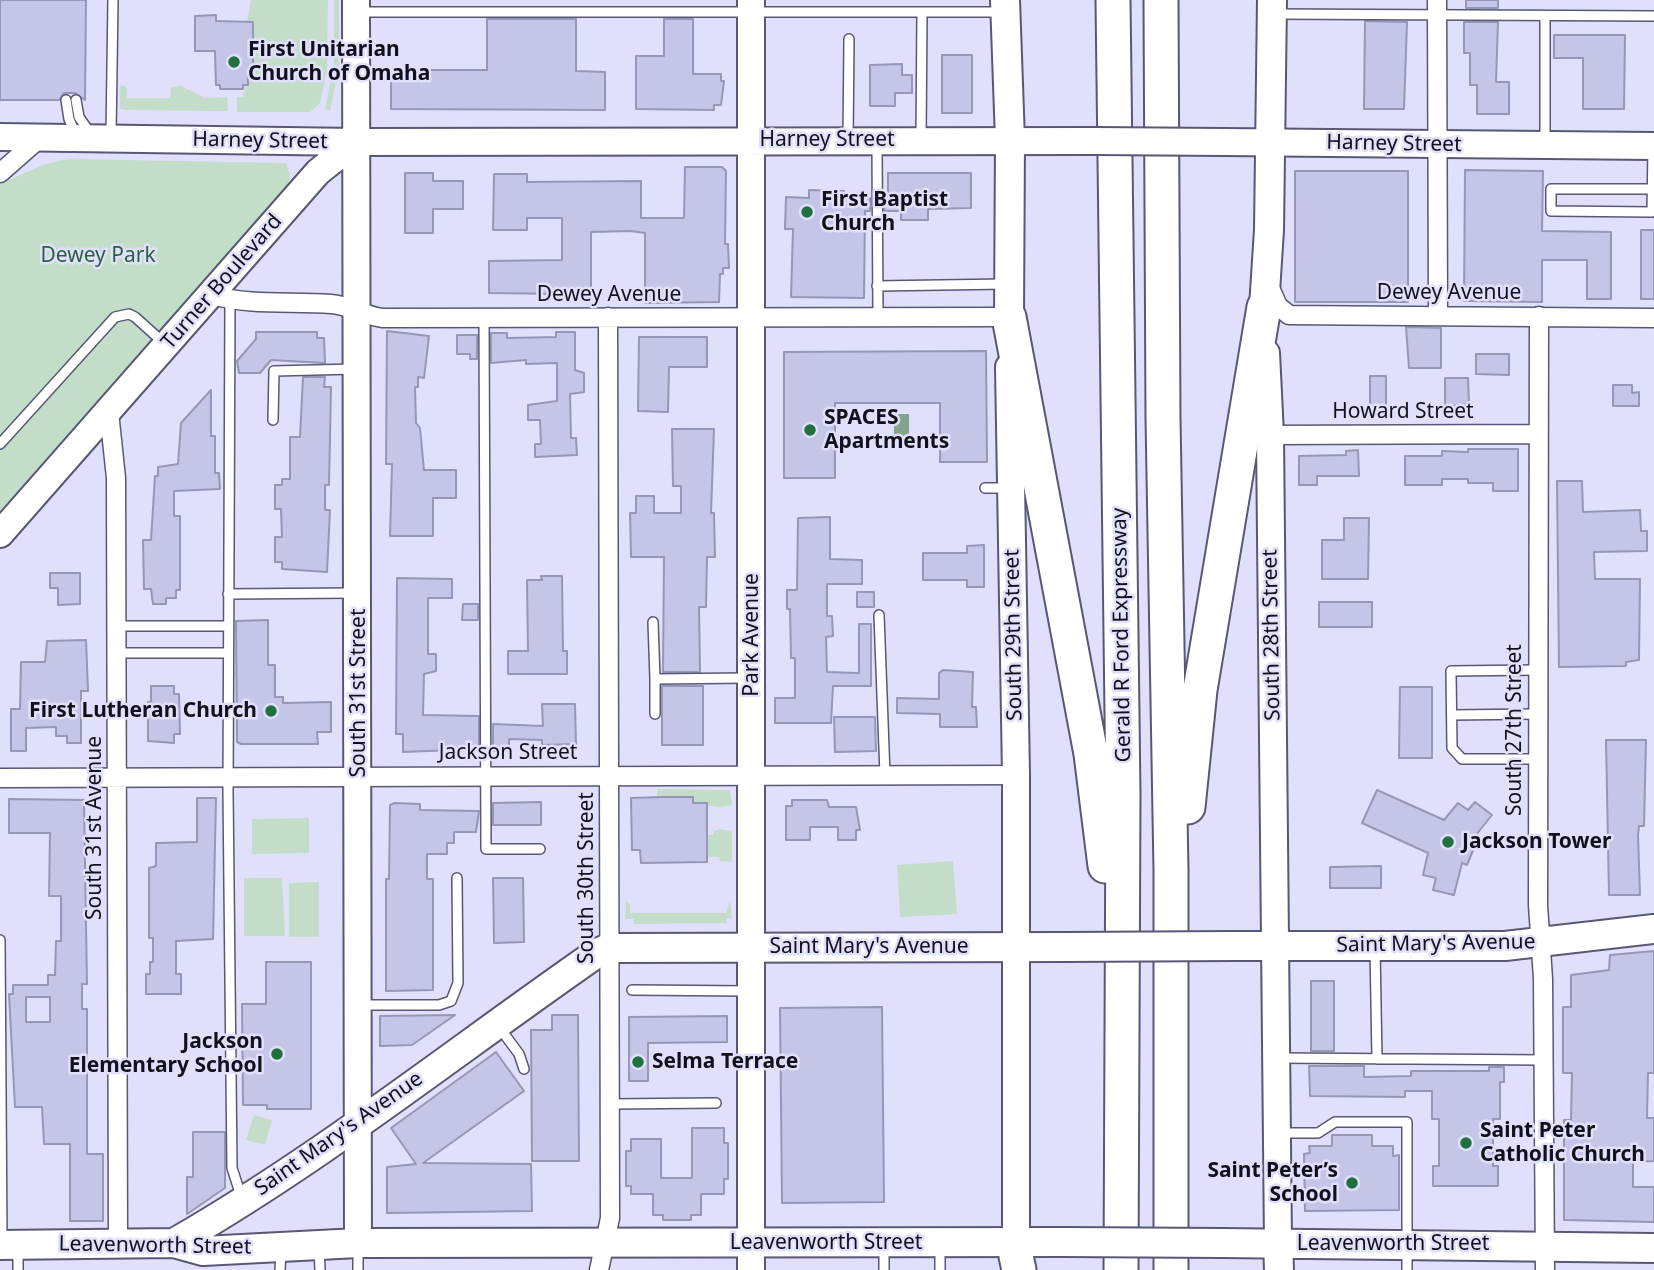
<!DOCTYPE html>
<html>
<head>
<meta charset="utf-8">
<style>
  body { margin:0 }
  canvas { display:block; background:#e0e0fc }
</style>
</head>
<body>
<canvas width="1654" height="1270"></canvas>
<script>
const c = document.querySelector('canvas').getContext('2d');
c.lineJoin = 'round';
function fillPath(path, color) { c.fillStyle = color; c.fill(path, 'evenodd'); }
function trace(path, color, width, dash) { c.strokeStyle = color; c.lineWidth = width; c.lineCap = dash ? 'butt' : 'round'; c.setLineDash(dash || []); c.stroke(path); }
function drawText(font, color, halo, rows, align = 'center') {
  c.font = font + ' "Noto Sans",sans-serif'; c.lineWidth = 5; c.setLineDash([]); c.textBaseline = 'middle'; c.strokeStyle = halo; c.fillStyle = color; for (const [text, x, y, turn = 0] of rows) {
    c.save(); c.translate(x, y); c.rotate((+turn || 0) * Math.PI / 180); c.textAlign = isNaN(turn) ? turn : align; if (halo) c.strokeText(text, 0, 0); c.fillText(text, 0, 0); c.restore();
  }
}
fillPath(new Path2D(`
  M251 0H328L327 71 320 103 310 112H237V97H243L248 73 253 72V22H247Z
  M334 0H339V68L330 111 325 109 334 65Z
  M123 85 127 88V98H170L171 87 181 86 205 98 227 97 228 111 126 110 120 109V87Z
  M69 159 286 163 290 175 289 185 0 516V184L45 164Z
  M657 789 730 790 732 805 720 807 693 803V797H657Z
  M309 818V853L252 854V819Z
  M720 829 732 831V862L720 861 719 857H705L706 835H713L714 831Z
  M953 861 957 914 900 917 897 865Z
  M244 878H282L285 936H244Z
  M319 882V937H289V883Z
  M730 900 732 918H726V923L634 924V919H625L626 901 630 904V913H726Z
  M254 1115 272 1120 265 1145 246 1140Z`), '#c3ddc9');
fillPath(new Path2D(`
  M894 414H909V449H894Z`), '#82a48a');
const building = new Path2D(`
  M0 0H86L85 100 75 93H64L59 100H0Z
  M1466 0H1498V8H1466Z
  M216 15V21L253 22V73H248V85H243V89H220V85H216L215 51H195V16Z
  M487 19H576V71L605 72V110L391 109V70H487Z
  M664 19H693V74H721V81H724L721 105H714V110L636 109V56H664Z
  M1365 21 1407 22 1404 109H1364Z
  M1464 22H1498L1496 82H1509V114H1477V85H1470V53H1464Z
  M1554 35H1625L1624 109H1583V58H1554Z
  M942 55H972V113H942Z
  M902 64V75H912V93H895V106H870V65Z
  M685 167H722L726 171 725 244H728L729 268H723V274H720L719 302 645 303V233L631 231 591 232V289H581V299H562V294L489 293V261L562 260V218H527V230H493L494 174H527V182L641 181V218H684Z
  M1465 170 1543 171 1542 231 1611 232V299H1587V260H1542V302L1464 301Z
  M1295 171H1408V302H1295Z
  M405 173H433V181H463V209H433V233H405Z
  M888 173H971V208L928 209V220H901V211H884V199H888Z
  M809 190 844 191V198H870V211H865L864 298 791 297 793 229H785L786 197 809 198Z
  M1641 230H1654V299H1641Z
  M1406 327 1441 328V368H1409Z
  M387 331 429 336 424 378 418 377V387H415L416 423 420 428 424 470H456V498H433V536H390L392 464H386Z
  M256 332H317V338H324L325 363 271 360 260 373H239L237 361 256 339Z
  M556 332H575V370L584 373V392L570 394 571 438H576L577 455 535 457V444H541L540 420H528V405L557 401V363L526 364V360L491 363V333H507V338L556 337Z
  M457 335H477V359H470V354H457Z
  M639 337H707V367H669L668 412 638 411Z
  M986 351 987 462H940V403H835V478H784V352Z
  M1476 354H1509V375L1476 374Z
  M1370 376H1386V412H1370Z
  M303 377H325L324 387H331L329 485H325V510H330L327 572 282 569V562H275V537H282L281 509H275V485H282V479H290V437H300Z
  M1445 378H1468L1469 404 1445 407Z
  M1613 385H1632V393L1639 392V406H1613Z
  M211 390V436H215V473H219L220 489 174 491V516H180V590H176V598H166V604H153L151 589H144L143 540H151L155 476H158V467L178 464 181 423Z
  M672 429H714L711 513H714L715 557H707L706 607H699L700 672H663L664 557H631L630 513H636V496H654V513H681V486H673Z
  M1468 449H1518V491H1493V483H1468V479H1442V485H1405V456H1442V451L1468 452Z
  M1358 450 1359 476H1317V485H1299V456L1346 455V451Z
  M1557 481H1582L1583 512 1640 510 1641 531H1647V551L1594 552 1595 579H1640L1639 660 1626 662V666L1559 667Z
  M830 517V559L862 560V584H827V616H832L833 636 826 637 827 672 859 673V624H871V686H833L831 723H775V698H795V658H791L790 609H787V590H797L798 518Z
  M1344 518H1369L1368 579H1322V540H1344Z
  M984 545V587H967V580H923V553H967V546Z
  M50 573H80V604L58 605V588H50Z
  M541 576H562L563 651H567V674H508V651H528L527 580H542Z
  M397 578 452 579V598H428V654H436V671L424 674 423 715 479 716V749L403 752V734H396Z
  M857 592H874V607H857Z
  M1319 602H1372V627H1319Z
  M463 604H478V620H462Z
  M268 620V665H275V697H283V703L331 702V732H317L318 744H241L237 742 236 621Z
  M86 640 88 691H81V743H67V736H56V727L26 728V751H11V709H20L21 662H45L47 641Z
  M943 670 973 672 972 707H976L977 727H940V714L897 713V698L939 699V673Z
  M151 686H174V694H179L180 734H174V743L148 741V702H151Z
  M662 686H703V745H662Z
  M1400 687H1432V758H1399Z
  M542 704H575L576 744 542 745V740L509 739V750L493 751V724L543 726Z
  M834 717H875L876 751 835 752Z
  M1606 740H1646L1644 826H1639L1638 835 1640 895H1609Z
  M1377 790 1444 820 1458 803 1468 810 1475 802 1492 815 1472 840 1476 843 1467 865 1462 863 1454 895 1433 890 1436 878 1423 875 1428 853 1362 823Z
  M662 797H693V803H707V862L641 863 640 850H632L631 798Z
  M197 798H216L213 939 176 941V974H181V994H146V974H150V962H153V938H149V868L156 866V843L197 842Z
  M9 799 84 800 87 984H82V1009H87V1154H103V1221H70V1144H44L42 1107H15L9 994H13V985H48V975H55L56 941H61V896H49L50 833H9ZM26 997H50V1022H26Z
  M792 800H827L829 807H856L860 830H856V840H838V827H810V840H786V806H792Z
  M541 802V825H493V803Z
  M395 803 420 804V810L479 811 476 832H454V843H447V854H427V879H433V990L386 991V879H389L390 805Z
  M1381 866V888H1330V867Z
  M493 878H523L524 942 494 943Z
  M1654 951V1073H1648L1647 1118H1654V1161L1633 1162V1187H1654V1222L1564 1220V1120H1571L1572 1073H1563V1007H1571V975L1609 970 1610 955Z
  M266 962H311V1109H267V1105H243L242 1004H266Z
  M1311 981H1334V1051H1311Z
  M882 1007 884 1202 782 1203 780 1008Z
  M455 1015 412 1045 380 1046V1016Z
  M552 1015H578L579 1161H532L531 1030H552Z
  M727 1016V1042L648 1043V1081H629V1017Z
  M496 1052 524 1091 423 1163 531 1164 532 1211 387 1213V1167L416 1164 391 1128Z
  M1309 1066H1364V1077L1411 1076V1071H1489V1067H1504V1082H1500V1119H1493V1166H1498V1186H1433V1166H1439V1119H1432V1091H1405V1097L1310 1096Z
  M692 1128H724V1143H728V1179H724V1194H701V1215H691V1220H663V1215H653V1194H631V1186H626V1151H631V1139H661V1178H692Z
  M193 1132H225V1188L187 1214V1177H193Z
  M1332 1135H1372V1146H1393V1156L1399 1155V1210L1305 1211 1304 1154 1310 1153 1309 1146H1332Z`);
fillPath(building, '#c5c5e7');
trace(building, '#9696b6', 2);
const lane = new Path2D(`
  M357 12H1001
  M1274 14 1654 16
  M1545 16V143
  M66 100 69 119 76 135
  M76 100 79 117 90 133
  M111 135 113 0
  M921 139 922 12
  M848 140 849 39
  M877 143 878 317
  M1652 189H1551V211L1652 212 1653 147
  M877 286 1005 284
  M230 300 228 791 232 1168 242 1199
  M484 318 486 849H540
  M273 420 274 371 355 369
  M0 444 115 317 129 314 135 317 165 344
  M985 488H1008
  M228 594 353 593
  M879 615 885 775
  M653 622 655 679
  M117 626H228
  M117 653H228
  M1537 670 1451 671 1452 748 1462 759H1538
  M655 714V679L747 678
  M1452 715 1537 714
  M0 940 2 1243
  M1375 948 1377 1059
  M632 990 749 991
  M360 1005H439L451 1001 458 983 457 878
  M499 1027 519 1054 524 1069
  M1278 1058 1544 1060
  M610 1104 716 1103
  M1280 1133H1318L1335 1122H1407V1270
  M884 1245V1270
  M18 1247V1270
  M319 1247 320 1270
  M940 1247V1270
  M280 1270 281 1252
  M358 1270V1245`);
const street = new Path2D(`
  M1437 0 1438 316
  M0 173 41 137
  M1270 288 1278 306 1289 315 1654 318
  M212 295C252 306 290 301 331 304 349 305 365 316 383 318L1009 317
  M1539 316 1538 905 1543 979 1545 1270
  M109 412 116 478 118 1244
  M1270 435 1537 434
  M0 778 1016 775
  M599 1270 610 1218 608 317`);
const secondary = new Path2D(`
  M356 0 358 1243
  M0 137 356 142 1095 141
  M1224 142 1654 146
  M1266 353 1270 435 1278 1243
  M1009 367 1016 775V1243
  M0 534 318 172 356 142
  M751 1270V0`);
const primary = new Path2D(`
  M1005 0 1010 140 1009 317
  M1264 307 1269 230 1272 0
  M1233 946H1505L1654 929
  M174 1243C322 1158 457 1050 597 953L609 948 1066 947
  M1222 1243 1654 1248
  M1278 1243 1279 1270
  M0 1245 174 1243 203 1251 358 1243 1064 1242`);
const highway = new Path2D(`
  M1113 0 1123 793 1121 1270
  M1161 0 1163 418 1171 871V1270
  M1009 317 1091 754 1105 866
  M1188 807 1200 690 1264 307
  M1016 1256 1019 1270`);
trace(lane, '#585875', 12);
trace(street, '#585875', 21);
trace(secondary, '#585875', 30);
trace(primary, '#585875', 32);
trace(highway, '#585875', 37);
trace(lane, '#fff', 9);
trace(street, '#fff', 18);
trace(secondary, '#fff', 26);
trace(primary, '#fff', 28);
trace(highway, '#fff', 33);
const secondaryBridge = new Path2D(`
  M1095 141 1224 142`);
const primaryBridge = new Path2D(`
  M1066 947 1233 946
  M1064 1242 1222 1243`);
trace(secondaryBridge, '#585875', 30, []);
trace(primaryBridge, '#585875', 32, []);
trace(secondaryBridge, '#fff', 26);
trace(primaryBridge, '#fff', 28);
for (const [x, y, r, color] of [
  [234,62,7,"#23703f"],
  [807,212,7,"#23703f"],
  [810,430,7,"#23703f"],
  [271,711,7,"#23703f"],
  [1448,842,7,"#23703f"],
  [277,1054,7,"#23703f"],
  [638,1062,7,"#23703f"],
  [1466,1143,7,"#23703f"],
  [1352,1183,7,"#23703f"]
]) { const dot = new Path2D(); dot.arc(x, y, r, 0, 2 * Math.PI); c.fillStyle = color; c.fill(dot); trace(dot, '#e0e0fc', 2.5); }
drawText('bold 21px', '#11111c', '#e0e0fc', [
  ["First Unitarian",248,50],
  ["Church of Omaha",248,74],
  ["First Baptist",821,200],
  ["Church",821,224],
  ["SPACES",824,418],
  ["Apartments",824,442],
  ["First Lutheran Church",257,711,"right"],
  ["Jackson Tower",1462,842],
  ["Jackson",263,1042,"right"],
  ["Elementary School",263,1066,"right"],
  ["Selma Terrace",652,1062],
  ["Saint Peter",1480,1131],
  ["Catholic Church",1480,1155],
  ["Saint Peter’s",1338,1171,"right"],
  ["School",1338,1195,"right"]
], 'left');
drawText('21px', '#11111c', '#e0e0fc', [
  ["Harney Street",827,140],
  ["Harney Street",260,141,1],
  ["Harney Street",1394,144,1],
  ["Turner Boulevard",222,282,-49],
  ["Dewey Avenue",1449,293],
  ["Dewey Avenue",609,295],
  ["Howard Street",1403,412],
  ["Park Avenue",752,635,-90],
  ["South 29th Street",1014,635,-91],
  ["Gerald R Ford Expressway",1122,635,-91],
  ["South 28th Street",1272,635,-91],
  ["South 31st Street",359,693,-90],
  ["South 27th Street",1515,730,-90],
  ["Jackson Street",508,753],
  ["South 31st Avenue",95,828,-90],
  ["South 30th Street",587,878,-90],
  ["Saint Mary's Avenue",1436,944,-1],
  ["Saint Mary's Avenue",869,947],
  ["Saint Mary's Avenue",339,1134,-35],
  ["Leavenworth Street",826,1243],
  ["Leavenworth Street",1393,1244],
  ["Leavenworth Street",155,1246,1]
]);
drawText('21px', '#2b613d', '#e0e0fc', [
  ["Dewey Park",98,256]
]);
</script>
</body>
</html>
